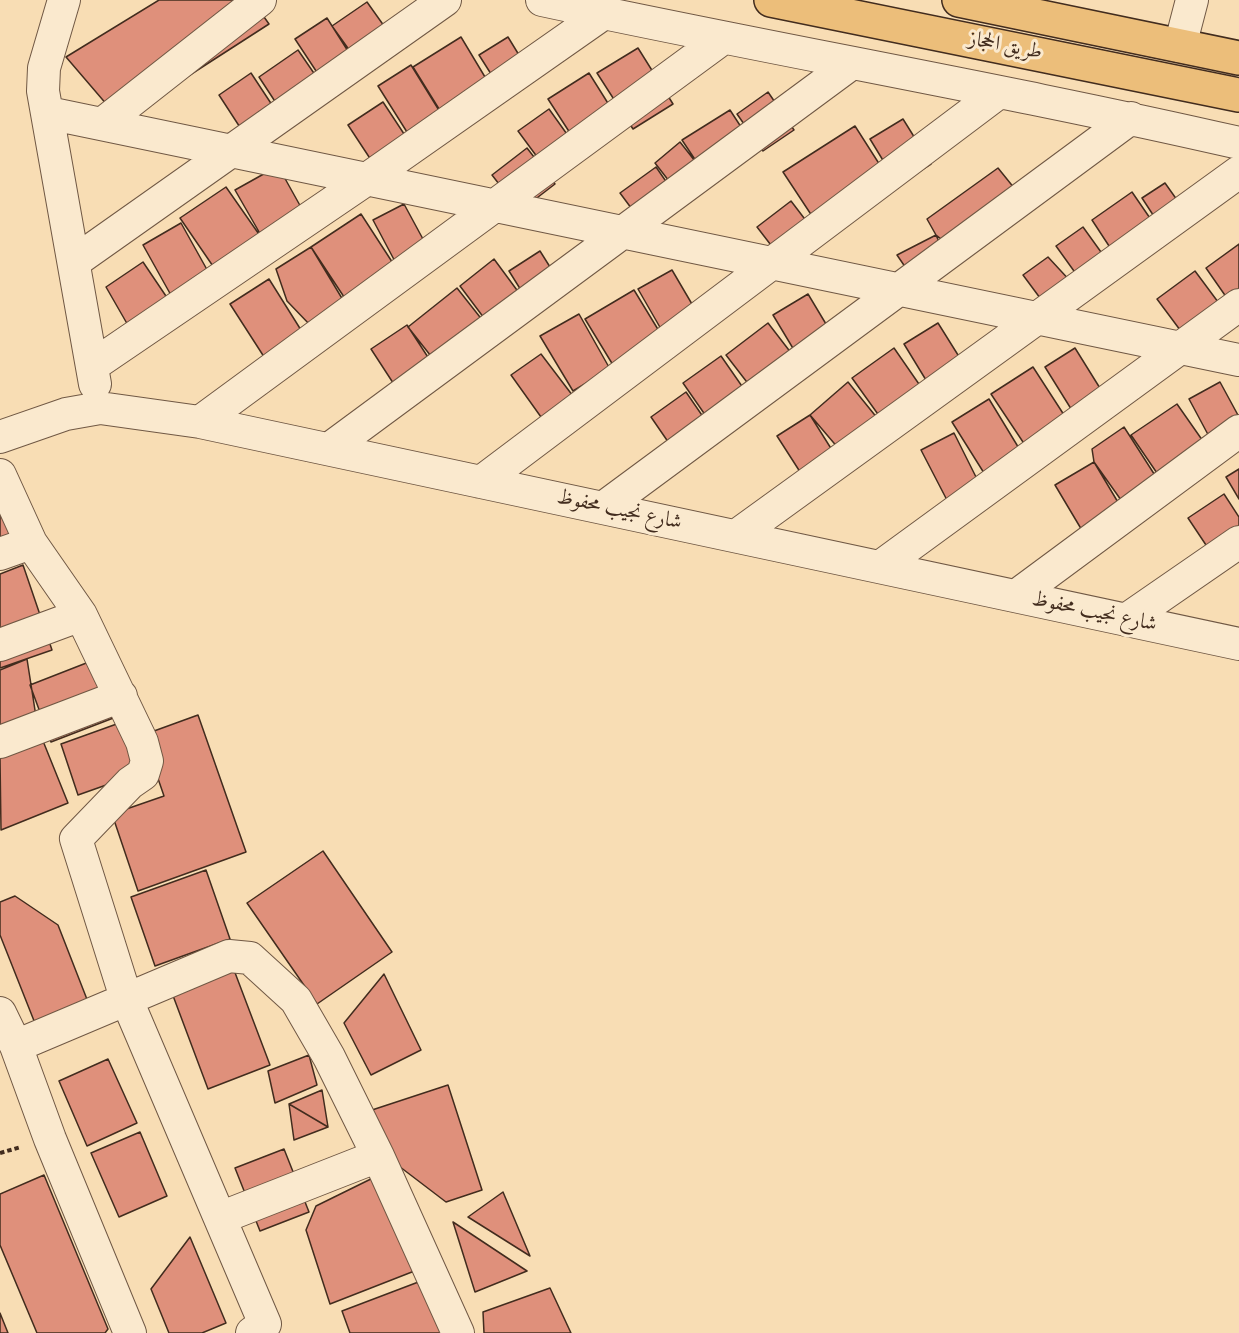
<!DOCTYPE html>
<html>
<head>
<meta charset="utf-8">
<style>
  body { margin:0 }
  canvas { display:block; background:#f8ddb4 }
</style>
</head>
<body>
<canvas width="1239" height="1333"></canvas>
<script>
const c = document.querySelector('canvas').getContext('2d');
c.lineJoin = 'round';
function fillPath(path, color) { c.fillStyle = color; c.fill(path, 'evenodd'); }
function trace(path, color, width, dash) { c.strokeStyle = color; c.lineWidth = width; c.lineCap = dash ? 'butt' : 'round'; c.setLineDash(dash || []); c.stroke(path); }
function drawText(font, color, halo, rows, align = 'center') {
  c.font = font + ' "IM FELL English",Amiri,serif'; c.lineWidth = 6; c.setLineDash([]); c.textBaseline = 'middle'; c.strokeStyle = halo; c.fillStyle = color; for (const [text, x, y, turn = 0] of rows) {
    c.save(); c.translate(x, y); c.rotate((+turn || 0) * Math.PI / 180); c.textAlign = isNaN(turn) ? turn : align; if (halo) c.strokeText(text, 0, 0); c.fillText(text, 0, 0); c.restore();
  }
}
const building = new Path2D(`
  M159 0H252L269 24 120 120 66 57Z
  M367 2 399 47 365 72 332 26Z
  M327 18 353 59 322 80 295 39Z
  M461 37 491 87 444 117 413 67Z
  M508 37 533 78 505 96 479 55Z
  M638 48 673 104 633 129 597 73Z
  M298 50 320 82 280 109 259 77Z
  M411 65 445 120 412 140 378 86Z
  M251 73 278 114 245 135 219 95Z
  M589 73 621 124 581 150 548 99Z
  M768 92 794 130 763 151 737 114Z
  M383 102 410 143 375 166 348 125Z
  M549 109 579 151 549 173 518 131Z
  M730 110 756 150 702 170 682 140Z
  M903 119 931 164 898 185 870 139Z
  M855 126 885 173 814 219 783 172Z
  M680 142 702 170 676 190 655 163Z
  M527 148 555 184 520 211 492 175Z
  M278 166 312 227 270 251 235 190Z
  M656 167 681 203 646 228 620 193Z
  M998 168 1019 194 950 246 936 235 927 219Z
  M1165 183 1182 207 1159 224 1142 198Z
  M226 187 263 240 217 272 180 218Z
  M1132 192 1154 224 1113 252 1092 220Z
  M791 201 817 235 784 262 757 227Z
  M404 204 430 252 399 269 373 220Z
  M361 214 398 271 348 303 311 247Z
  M181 223 210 275 172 297 143 245Z
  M1083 227 1106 259 1079 278 1056 246Z
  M936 235 943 251 910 274 897 255Z
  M1239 244V294L1229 301 1206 268Z
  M311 247 346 305 311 326 287 301 276 269Z
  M540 251 565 291 534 311 509 271Z
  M1048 257 1073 284 1043 302 1023 275Z
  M494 259 525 301 490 326 460 286Z
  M143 262 172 305 133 334 106 287Z
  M672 270 699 316 665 336 638 289Z
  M1195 271 1224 310 1186 338 1157 299Z
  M269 279 306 338 268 363 230 304Z
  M457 288 487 326 438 365 408 327Z
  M634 290 662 336 613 365 585 319Z
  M808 294 832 334 797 355 773 315Z
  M579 314 610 369 573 391 540 336Z
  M768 323 795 358 753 390 726 355Z
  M938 323 963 363 929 385 904 344Z
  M407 325 435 368 399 392 371 349Z
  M894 348 921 387 880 417 852 378Z
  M1075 348 1103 393 1073 412 1045 367Z
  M541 354 576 400 546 424 511 375Z
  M721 356 746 392 708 419 683 383Z
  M1033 367 1066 418 1025 445 991 394Z
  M848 382 878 419 839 449 810 415Z
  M1220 382 1239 417 1212 442 1189 399Z
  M686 392 708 424 673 449 651 417Z
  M989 399 1020 450 984 473 952 422Z
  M1177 404 1205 444 1159 476 1131 435Z
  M810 415 837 458 804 478 777 436Z
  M1124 427 1158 480 1126 507 1094 462 1092 449Z
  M954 433 981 487 949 504 921 450Z
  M1094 462 1122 509 1083 532 1055 485Z
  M1239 469V499L1226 477Z
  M1224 494 1239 517V553L1220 566 1188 518Z
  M0 507 20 561 0 568Z
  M23 565 52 650 0 668V574Z
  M27 659 37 723 0 736V670Z
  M94 660 116 717 51 742 30 685Z
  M198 715 246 852 138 891 112 814 164 796 143 735Z
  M125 721 143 772 78 795 61 744Z
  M43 741 68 803 1 830 0 758Z
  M323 851 392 952 317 1004 247 903Z
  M206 870 230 939 155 966 131 897Z
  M15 896 58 925 97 1025 44 1046 0 935V902Z
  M234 970 270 1065 208 1089 172 993Z
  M384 974 421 1050 371 1075 344 1023Z
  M309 1055 317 1085 275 1103 268 1071Z
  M108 1059 137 1123 87 1146 59 1081Z
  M448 1085 482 1190 446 1202 387 1157 372 1110Z
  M322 1090 328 1127 289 1104Z
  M289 1104 328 1127 294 1140Z
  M140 1132 167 1196 119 1217 91 1153Z
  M284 1149 309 1212 260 1231 235 1168Z
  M44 1175 108 1329 105 1333H37L0 1245V1194Z
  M379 1175 417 1270 330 1304 306 1230 316 1206Z
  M503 1192 530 1256 468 1217Z
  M453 1222 527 1271 475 1292Z
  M190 1237 226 1323 202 1333H169L151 1289Z
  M421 1281 441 1333H350L342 1311Z
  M550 1288 571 1333H484L483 1312Z
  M0 1313 8 1333H0Z`);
fillPath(building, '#df907b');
trace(building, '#422c1e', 1.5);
const minor = new Path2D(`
  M64 0 44 68 43 91 95 384
  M542 0C774 50 1008 90 1239 143
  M1180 46 1192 0
  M48 113 1239 360
  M102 124 260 0
  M74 262 445 0
  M92 366 367 179 604 13
  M200 422 723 38
  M0 437 66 414 100 408 200 422 1239 644
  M329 449 852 63
  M0 475 31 543 81 615 142 742 147 761 143 774 130 783 76 839 126 998 265 1324 252 1333
  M481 482 998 93
  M603 508 1131 118
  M736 536 1239 172
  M0 554 31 543
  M880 567 1239 305
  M1016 596 1239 431
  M1126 620 1239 542
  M0 645 81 615
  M0 742 121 696
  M0 1013 16 1046
  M220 1218 378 1156
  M130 1333 50 1139 16 1046 229 956 250 958 296 1000 329 1057 378 1156 458 1333`);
const major = new Path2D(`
  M771 0 1239 95
  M959 0 1239 58`);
trace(minor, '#705844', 34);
trace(major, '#422c1e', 36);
trace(new Path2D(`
  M0 1153 21 1147`), '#422c1e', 4, [4.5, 3]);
trace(minor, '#fae9ce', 32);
trace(major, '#ecbe7a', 33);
drawText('21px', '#422c1e', '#fae9ce', [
  ["طريق الحجاز",1005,47,11],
  ["شارع نجيب محفوظ",619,511,12],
  ["شارع نجيب محفوظ",1094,613,12]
]);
</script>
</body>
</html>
